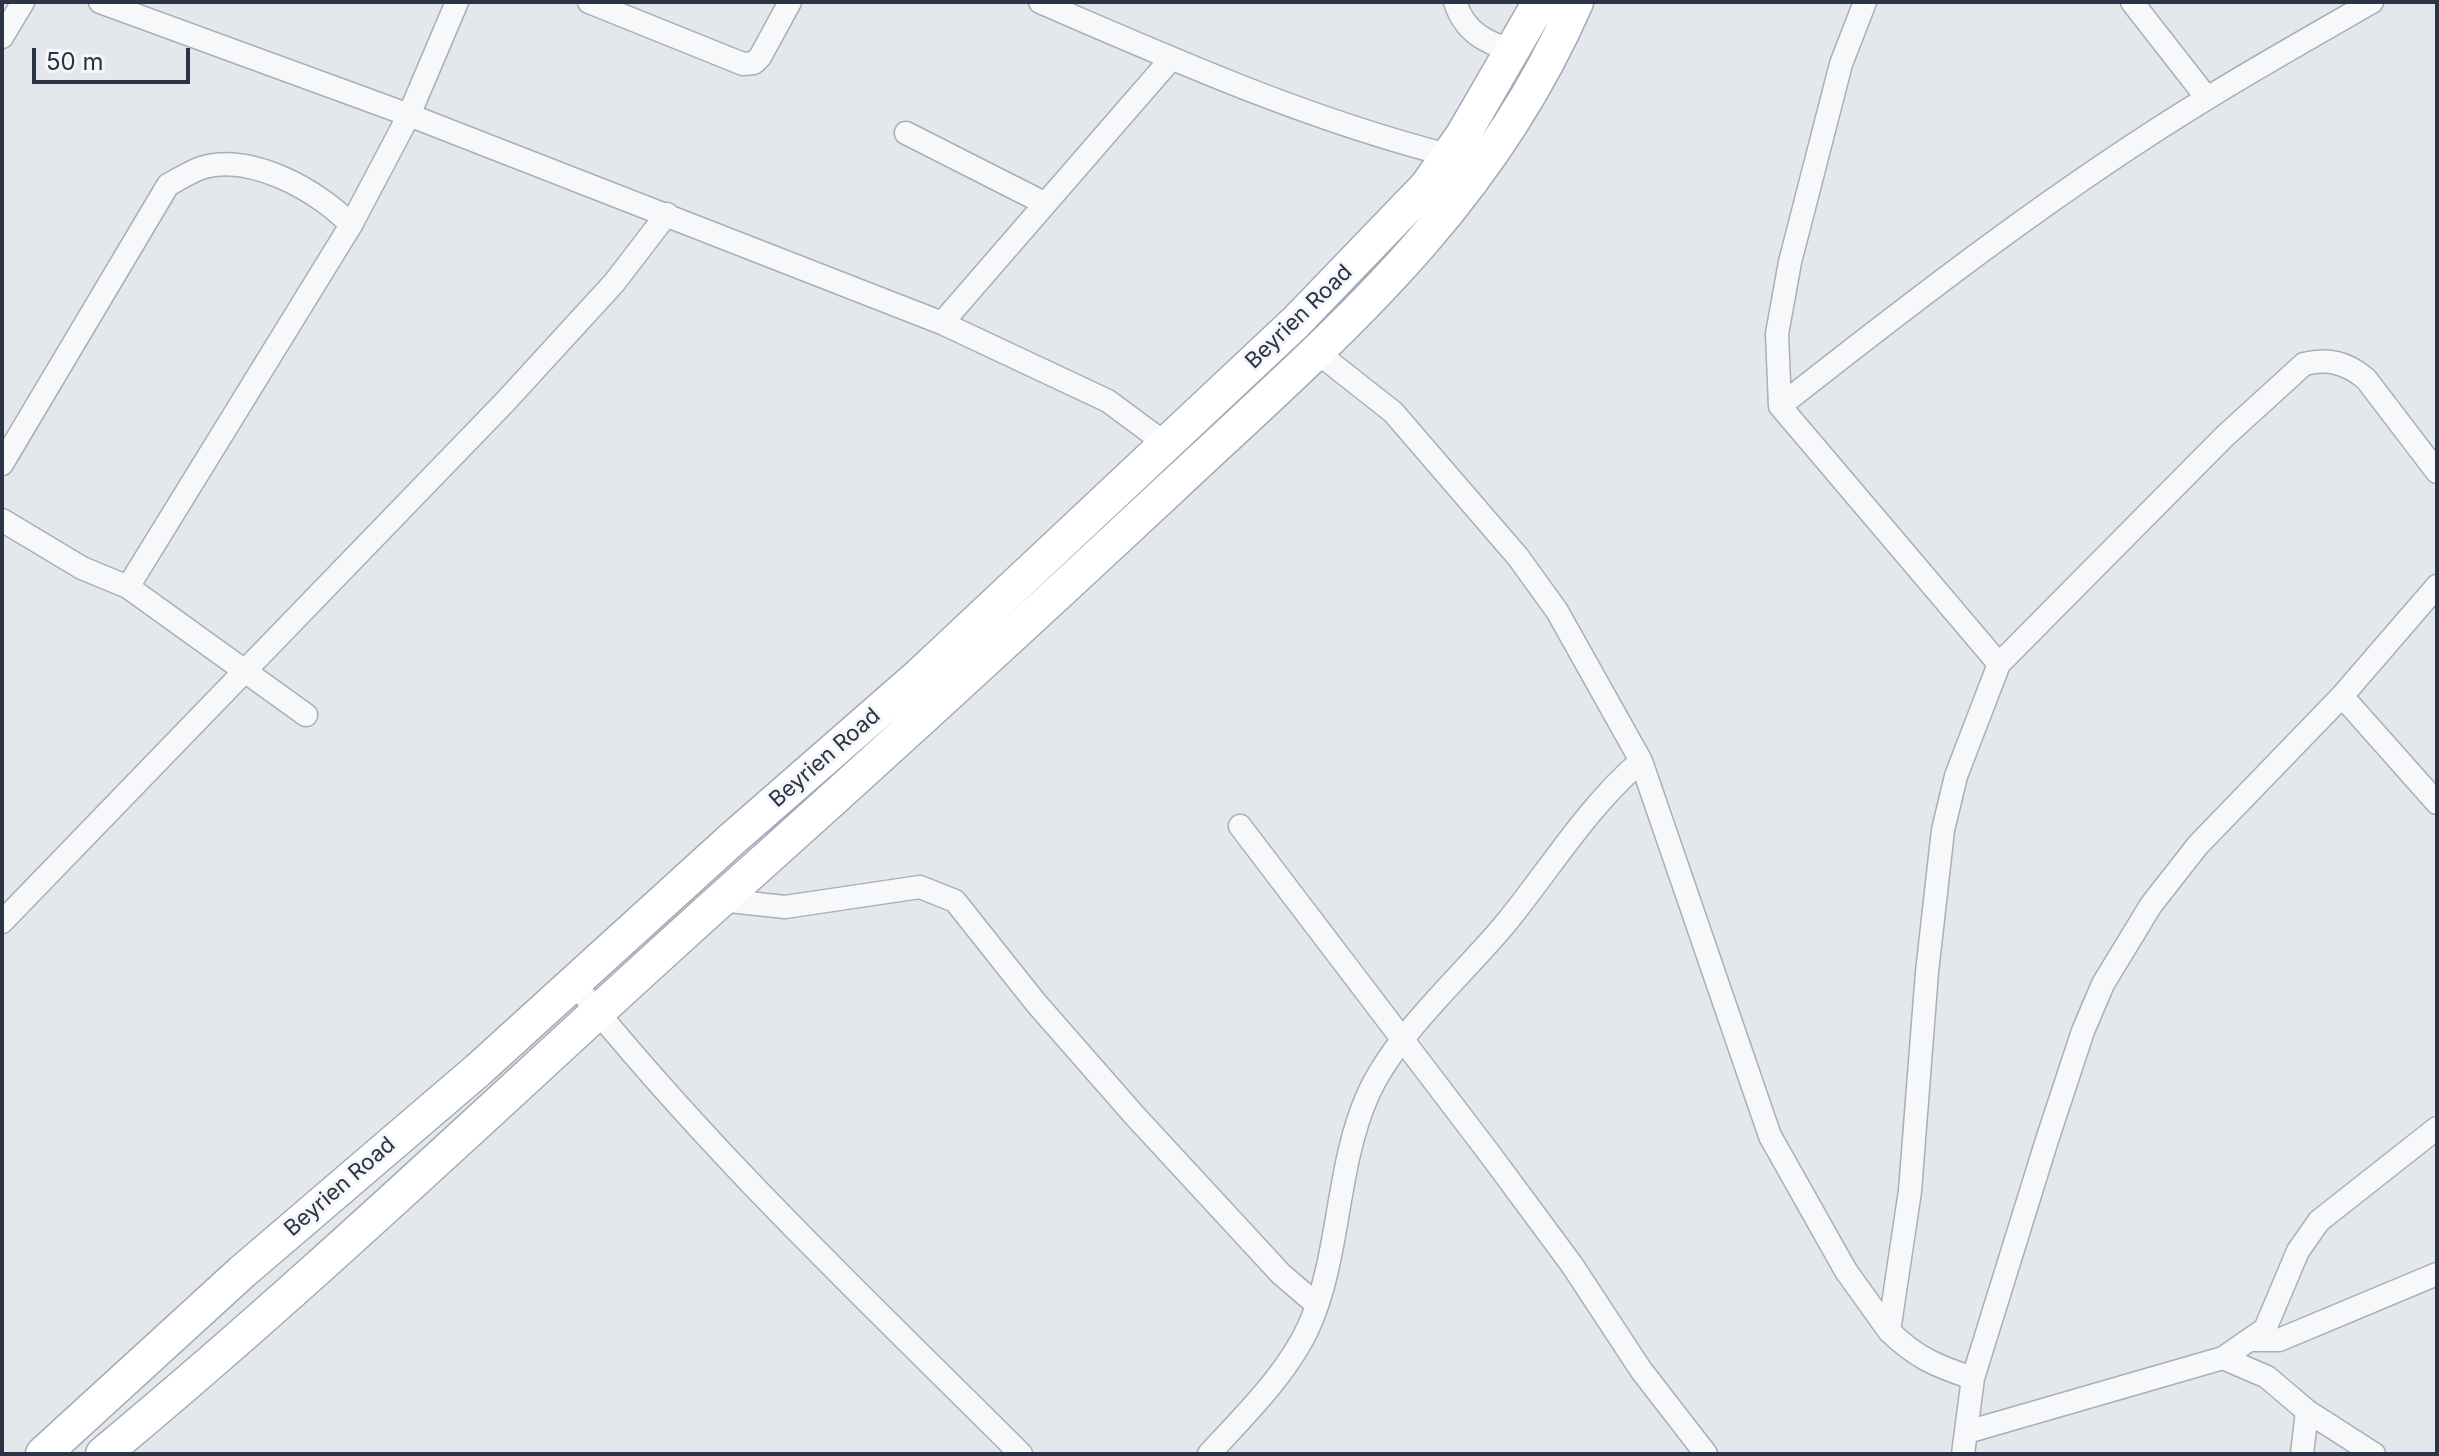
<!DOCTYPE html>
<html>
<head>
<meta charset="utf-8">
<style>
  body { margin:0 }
  #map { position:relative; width:2439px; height:1456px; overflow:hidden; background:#e4e7ec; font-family:Inter,sans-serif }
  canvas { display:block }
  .frame { position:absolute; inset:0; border:4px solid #2b3445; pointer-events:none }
  .scale { position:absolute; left:32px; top:48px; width:158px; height:36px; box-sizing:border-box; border:4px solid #2b3445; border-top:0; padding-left:10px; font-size:24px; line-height:28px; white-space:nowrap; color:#2b3445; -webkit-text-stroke:6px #f4f6f9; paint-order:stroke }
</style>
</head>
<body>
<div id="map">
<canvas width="2439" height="1456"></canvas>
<div class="frame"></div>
<div class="scale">50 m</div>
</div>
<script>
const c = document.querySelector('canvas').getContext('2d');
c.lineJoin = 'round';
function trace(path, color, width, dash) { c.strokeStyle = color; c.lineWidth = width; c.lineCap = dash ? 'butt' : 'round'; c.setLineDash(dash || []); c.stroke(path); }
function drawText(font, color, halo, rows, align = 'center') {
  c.font = font + ' Inter,sans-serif'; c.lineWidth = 6; c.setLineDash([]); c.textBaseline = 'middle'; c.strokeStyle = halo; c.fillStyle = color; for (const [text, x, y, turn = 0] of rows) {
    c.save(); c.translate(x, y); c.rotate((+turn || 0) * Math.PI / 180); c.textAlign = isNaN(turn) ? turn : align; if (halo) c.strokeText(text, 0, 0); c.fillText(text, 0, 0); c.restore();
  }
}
const street = new Path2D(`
  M100 2 409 115 942 323 1108 401 1166 444
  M589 2 743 64 754 63 760 57 790 2
  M1040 2C1174 60 1307 119 1448 155
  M1455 2C1465 33 1486 42 1514 52
  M1865 2 1841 64 1790 262 1777 334 1780 406 1999 664
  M2132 2 2207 98
  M2 37 23 2
  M906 133 1044 203
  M942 323 1171 59
  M1318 353 1393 412 1518 557 1557 611 1641 761 1770 1136 1846 1271 1889 1331
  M1780 406C1916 299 2061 187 2209 97 2263 64 2318 33 2372 2
  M2 464 168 185C179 179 190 172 201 168 250 152 319 191 351 225
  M2 520 82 568 128 587 306 715
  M128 587 351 225 409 115 457 2
  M2342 696 2437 803
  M1240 826 1489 1153 1572 1265 1641 1370 1706 1454
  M720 900 785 907 920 887 955 901 1036 1003 1135 1116 1281 1274 1316 1304
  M2 922 504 403 614 283 667 214
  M575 984C710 1153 868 1301 1021 1454
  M2251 1340H2279L2437 1274
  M2223 1358 2265 1329 2298 1251 2319 1221 2437 1128
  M1973 1378C1938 1367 1915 1357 1889 1331L1910 1191 1927 972 1943 830 1956 776 1999 664 2225 436 2304 364C2329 358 2347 363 2366 379L2437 472
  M1967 1432 2223 1358 2267 1377 2307 1411 2374 1454
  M1209 1454C1244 1416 1288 1373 1309 1326 1340 1257 1336 1168 1367 1097 1393 1036 1463 975 1506 923 1550 869 1588 806 1641 761
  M1963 1454 1973 1378 2047 1140 2083 1031 2103 984 2151 905 2198 845 2342 696 2437 586
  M2302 1454 2307 1411`);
const primary = new Path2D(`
  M43 1454 242 1272 478 1070 731 840 920 675 1296 322 1427 186 1463 135 1540 2
  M103 1454C331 1265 543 1058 764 861 901 738 1037 613 1172 487 1334 335 1485 211 1576 2`);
trace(street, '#a9aeb7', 25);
trace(primary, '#a3abb8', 37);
trace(street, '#f7f8fa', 22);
trace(primary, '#fff', 34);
drawText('22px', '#2b3445', '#f4f6f9', [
  ["Beyrien Road",1299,317,-44],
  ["Beyrien Road",825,758,-41],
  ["Beyrien Road",340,1187,-41]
]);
</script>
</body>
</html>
